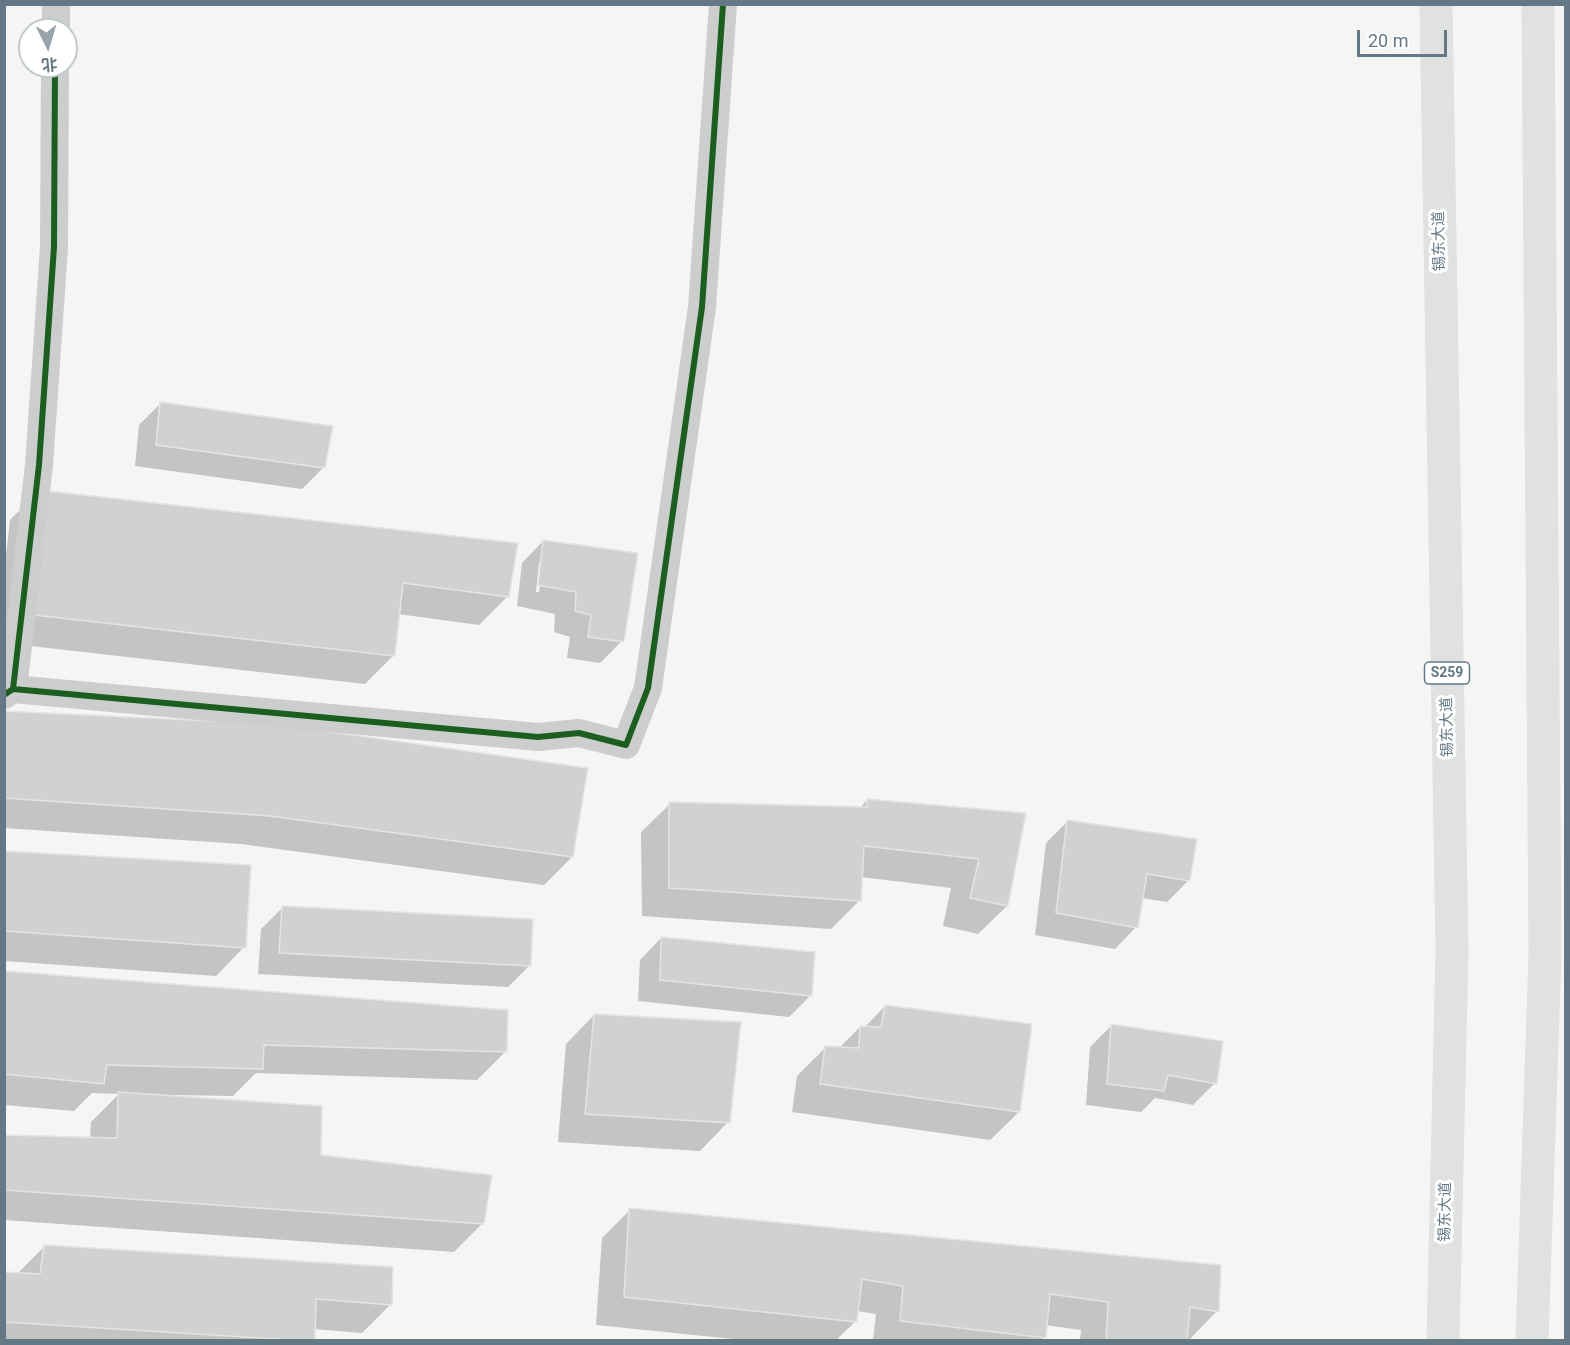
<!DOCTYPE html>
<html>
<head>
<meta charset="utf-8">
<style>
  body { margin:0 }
  #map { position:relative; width:1570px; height:1345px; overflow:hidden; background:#f5f5f3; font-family:Roboto,"Noto Sans SC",sans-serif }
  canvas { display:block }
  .frame { position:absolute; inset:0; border:6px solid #647885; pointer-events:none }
  .north { position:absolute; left:18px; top:18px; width:60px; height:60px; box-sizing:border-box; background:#fff; border:2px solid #c1c9ce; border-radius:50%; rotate:175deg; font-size:16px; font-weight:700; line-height:24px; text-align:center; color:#647885 }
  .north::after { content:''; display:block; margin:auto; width:21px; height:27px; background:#97a4ac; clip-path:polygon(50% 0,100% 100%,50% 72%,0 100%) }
  .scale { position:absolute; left:1357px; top:30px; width:90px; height:27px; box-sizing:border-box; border:3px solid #647885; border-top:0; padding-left:8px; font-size:18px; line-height:21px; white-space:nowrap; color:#647885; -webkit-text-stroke:4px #fff; paint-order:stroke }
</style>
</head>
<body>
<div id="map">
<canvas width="1570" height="1345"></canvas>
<div class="frame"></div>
<div class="north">北</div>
<div class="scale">20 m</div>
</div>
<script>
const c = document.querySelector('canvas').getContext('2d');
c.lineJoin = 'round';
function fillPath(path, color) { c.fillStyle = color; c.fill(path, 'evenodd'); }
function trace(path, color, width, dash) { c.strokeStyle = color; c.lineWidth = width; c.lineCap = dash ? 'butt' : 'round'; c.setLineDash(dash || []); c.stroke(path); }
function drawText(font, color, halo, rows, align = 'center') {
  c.font = font + ' Roboto,"Noto Sans SC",sans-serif'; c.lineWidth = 6; c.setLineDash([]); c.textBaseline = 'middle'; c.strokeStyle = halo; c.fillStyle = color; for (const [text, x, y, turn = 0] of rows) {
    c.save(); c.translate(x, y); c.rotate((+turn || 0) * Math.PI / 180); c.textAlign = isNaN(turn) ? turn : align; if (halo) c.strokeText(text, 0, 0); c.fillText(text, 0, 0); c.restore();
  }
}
fillPath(new Path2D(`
  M161 403 324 467 302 489 135 466 139 425Z
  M39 491 508 596 479 625 398 614 394 655 365 684 4 643V574L10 520Z
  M543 541 622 641 600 663 567 658 570 637 554 632 555 614 517 606 522 563ZM539 563H542L539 592H536Z
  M4 713 572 857 544 885 241 844 4 828Z
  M867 800 1024 815 1007 906 978 934 943 926 951 888 861 877 859 901 831 929 642 916 641 832 670 804 860 808Z
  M1068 821 1195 841 1188 881 1167 902 1142 898 1136 927 1115 949 1035 935 1046 843Z
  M4 853 244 947 216 976 4 961Z
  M283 907 530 965 508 987 258 974 261 929Z
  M661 938 811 995 789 1017 638 1001 640 960Z
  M4 973 505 1052 477 1080 256 1073 233 1096 174 1095V1098L483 1223 454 1252 4 1220V1136L90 1139 91 1122 119 1094 92 1093 74 1111 4 1105Z
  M885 1006 1019 1112 990 1140 792 1112 797 1076 826 1047 839 1048 860 1027 864 1028Z
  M594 1015 728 1122 700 1151 558 1142 566 1044Z
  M1112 1025 1215 1083 1193 1105 1155 1098 1141 1112 1086 1105 1090 1047Z
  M630 1210 1217 1311 1189 1340 1186 1339V1340H1080L1081 1330 1045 1325 1044 1337 1041 1340H873L876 1314 857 1311 856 1321 836 1340H743L596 1325 602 1238Z
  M44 1247 390 1305 362 1333 314 1329V1340H4V1274H17Z`), '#0003');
const building = new Path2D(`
  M160 402 333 426 325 468 156 445Z
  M38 490 518 543 509 597 403 583 395 656 25 614Z
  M543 540 638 553 624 642 588 637 591 615 575 611 576 592 538 585Z
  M4 711 275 724 588 768 573 857 270 816 4 798Z
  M867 799 1026 813 1008 906 970 898 979 859 864 846 861 901 669 888V802L867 807Z
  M1067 820 1197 839 1190 881 1147 874 1138 928 1056 913Z
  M4 851 251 865 246 948 4 931Z
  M282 906 533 919 531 966 279 953Z
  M661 937 815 952 812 996 660 980Z
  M4 971 508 1010 507 1052 264 1045 263 1069 107 1065 104 1084 4 1074Z
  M885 1005 1032 1024 1020 1112 820 1084 825 1046 859 1048 860 1026 881 1027Z
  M594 1014 741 1022 730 1123 585 1114Z
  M1111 1024 1223 1041 1217 1084 1168 1075 1164 1091 1107 1084Z
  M118 1092 322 1106 321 1155 492 1175 484 1224 4 1190V1135L117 1138Z
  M629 1208 1221 1265 1219 1312 1190 1307 1187 1340H1106L1108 1302 1050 1294 1046 1338 900 1321 903 1286 862 1279 857 1322 624 1297Z
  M44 1245 393 1267 392 1305 316 1299 315 1340H293L4 1322V1272L40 1274Z`);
fillPath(building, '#d0d1d1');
trace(building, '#e4e4e3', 1.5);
trace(new Path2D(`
  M56 30V4
  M13 689 39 465 54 247 55 66
  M4 695 13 689 538 737 579 733 626 745 648 688 702 307 723 4`), '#cccece', 28);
trace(new Path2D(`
  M1436 4 1452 950 1443 1340
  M1532 1340 1545 954 1538 4`), '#e0e1e1', 33);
trace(new Path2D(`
  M13 689 39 465 54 247 55 66
  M4 695 13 689 538 737 579 733 626 745 648 688 702 307 723 4`), '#1b5e20', 6);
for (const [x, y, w] of [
  [1447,673,45]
]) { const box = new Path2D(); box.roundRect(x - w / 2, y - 11, w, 22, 4.5); c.fillStyle = '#fff'; c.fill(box); trace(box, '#647885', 1.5); }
drawText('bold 14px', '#647885', null, [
  ["S259",1447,673]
]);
drawText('15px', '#647885', '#fff', [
  ["锡东大道",1440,241,-91],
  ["锡东大道",1448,727,-91],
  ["锡东大道",1446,1212,-89]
]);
</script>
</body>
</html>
